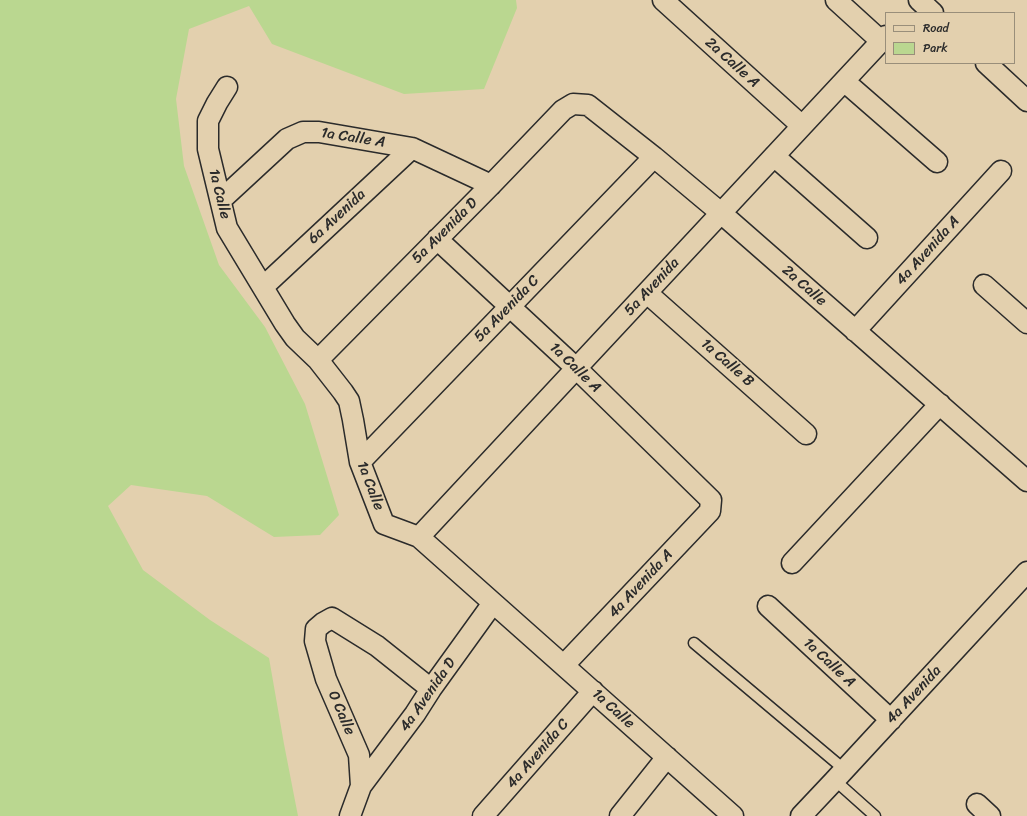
<!DOCTYPE html>
<html>
<head>
<meta charset="utf-8">
<style>
  body { margin:0 }
  #map { position:relative; width:1027px; height:816px; overflow:hidden; background:#e3d0ae; font-family:Sriracha,sans-serif }
  canvas { display:block }
  .legend { position:absolute; left:885px; top:12px; width:130px; height:52px; box-sizing:border-box; background:#e3d0ae; border:1px solid #998e7a; margin:0; padding:5px 7px; list-style:none; font-size:12px; color:#2b2b2b }
  .legend li { display:flex; align-items:center; gap:8px; height:20px }
  .legend b { width:20px; border:1px solid #998e7a }
</style>
</head>
<body>
<div id="map">
<canvas width="1027" height="816"></canvas>
<ul class="legend">
<li><b style="height:5px;background:#e3d0ae"></b>Road</li>
<li><b style="height:11px;background:#bad790"></b>Park</li>
</ul>
</div>
<script>
const c = document.querySelector('canvas').getContext('2d');
c.lineJoin = 'round';
function fillPath(path, color) { c.fillStyle = color; c.fill(path, 'evenodd'); }
function trace(path, color, width, dash) { c.strokeStyle = color; c.lineWidth = width; c.lineCap = dash ? 'butt' : 'round'; c.setLineDash(dash || []); c.stroke(path); }
function drawText(font, color, halo, rows, align = 'center') {
  c.font = font + ' Sriracha,sans-serif'; c.lineWidth = 3; c.setLineDash([]); c.textBaseline = 'middle'; c.strokeStyle = halo; c.fillStyle = color; for (const [text, x, y, turn = 0] of rows) {
    c.save(); c.translate(x, y); c.rotate((+turn || 0) * Math.PI / 180); c.textAlign = isNaN(turn) ? turn : align; if (halo) c.strokeText(text, 0, 0); c.fillText(text, 0, 0); c.restore();
  }
}
fillPath(new Path2D(`
  M0 0H516L517 8 484 89 404 94 272 44 249 6 189 29 176 99 184 166 219 265 265 327 305 404 339 515 320 535 274 537 207 496 131 485 108 506 143 570 210 620 269 658 284 744 298 816H0Z`), '#bad790');
const lane = new Path2D(`
  M694 643 845 770
  M834 781 838 783 875 816`);
const street = new Path2D(`
  M663 0 802 126
  M836 0 881 41
  M919 0 933 13
  M986 63 1027 101
  M844 81 937 162
  M227 87 217 103 208 121V149L227 228 285 324 295 338 318 360 343 392 349 401 353 420 360 462 384 524 419 537 733 816
  M774 156 867 238
  M221 200 287 139 303 132H319L412 148 491 185
  M437 239 576 368 711 500 710 511 564 665
  M984 285 1027 323
  M263 287 412 148
  M647 293 806 434
  M855 331 1001 171
  M318 360 491 185 563 110 573 104 588 105 654 157 721 213 1027 481
  M360 462 654 157
  M419 537 886 36
  M792 563 940 404
  M768 606 891 720
  M361 786 415 714 431 689 493 603
  M977 804 990 816
  M350 816 361 786 359 755 326 679 315 641 316 629 323 623 332 618 377 646 431 689
  M483 816 593 691
  M620 816 667 757
  M801 816 834 781 1027 572`);
trace(lane, '#2b2b2b', 13);
trace(street, '#2b2b2b', 23);
trace(lane, '#e3d0ae', 10);
trace(street, '#e3d0ae', 20);
drawText('15px', '#2b2b2b', '#e3d0ae', [
  ["2a Calle A",732,63,42],
  ["1a Calle A",353,138,9],
  ["1a Calle",219,194,76],
  ["6a Avenida",337,217,-43],
  ["5a Avenida D",445,231,-45],
  ["4a Avenida A",928,251,-48],
  ["2a Calle",804,286,41],
  ["5a Avenida",652,287,-47],
  ["5a Avenida C",507,309,-46],
  ["1a Calle B",727,363,41],
  ["1a Calle A",575,368,44],
  ["1a Calle",370,486,69],
  ["4a Avenida A",641,584,-47],
  ["1a Calle A",829,663,43],
  ["4a Avenida D",428,695,-55],
  ["4a Avenida",914,695,-47],
  ["1a Calle",613,709,42],
  ["0 Calle",341,713,67],
  ["4a Avenida C",538,754,-49]
]);
</script>
</body>
</html>
